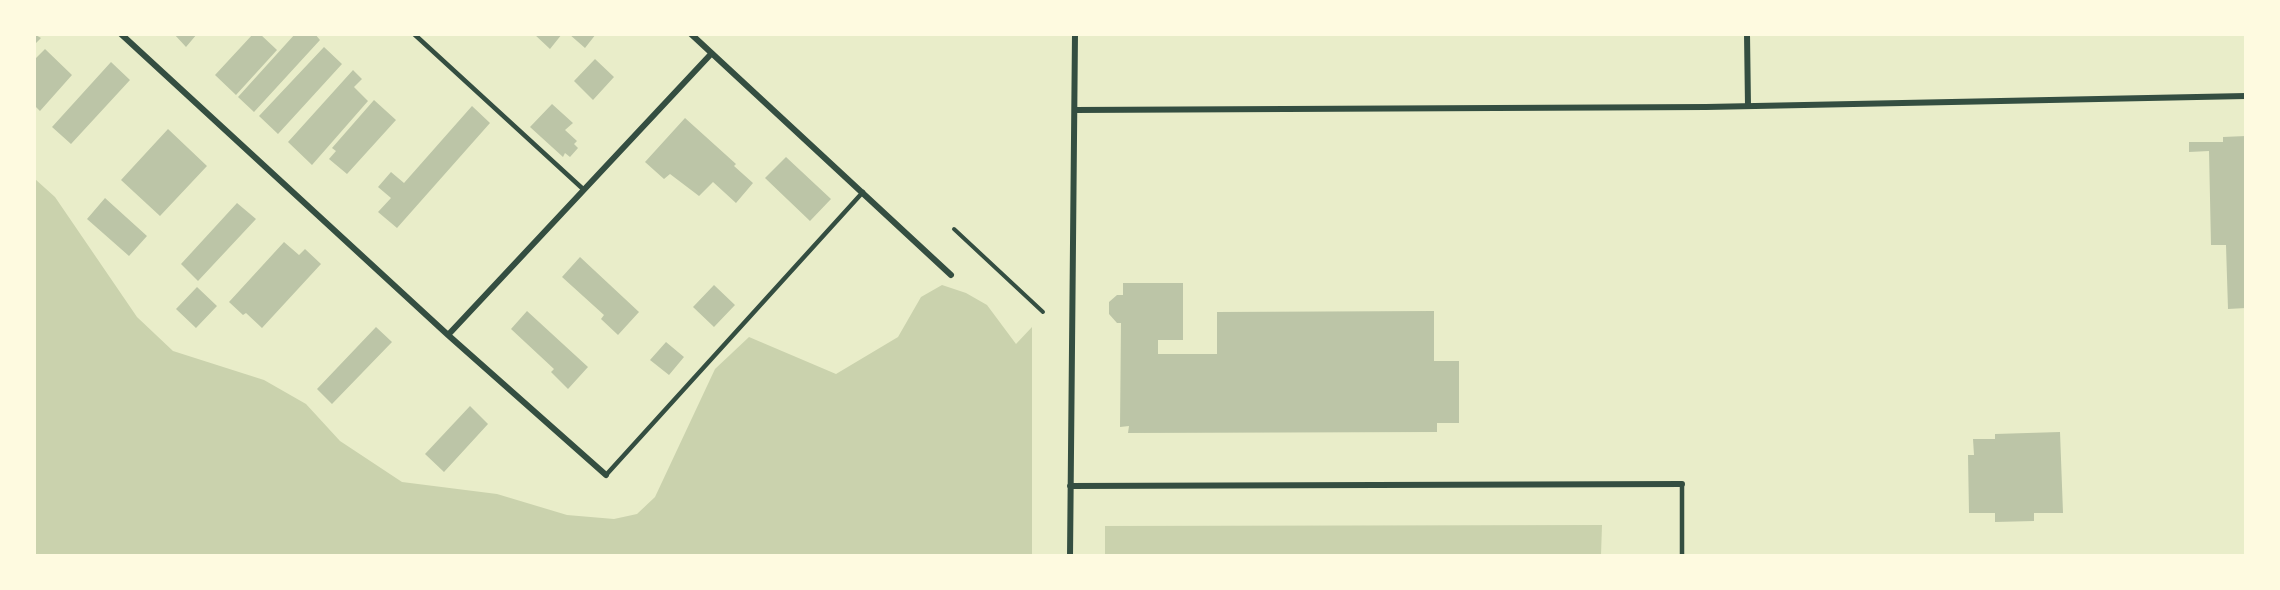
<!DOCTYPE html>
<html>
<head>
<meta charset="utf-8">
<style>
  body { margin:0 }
  #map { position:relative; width:2280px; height:590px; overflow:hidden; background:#e9edc9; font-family:"Zilla Slab",serif }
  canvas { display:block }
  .frame { position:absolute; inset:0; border:36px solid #fefae0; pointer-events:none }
</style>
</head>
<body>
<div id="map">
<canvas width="2280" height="590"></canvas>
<div class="frame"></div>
</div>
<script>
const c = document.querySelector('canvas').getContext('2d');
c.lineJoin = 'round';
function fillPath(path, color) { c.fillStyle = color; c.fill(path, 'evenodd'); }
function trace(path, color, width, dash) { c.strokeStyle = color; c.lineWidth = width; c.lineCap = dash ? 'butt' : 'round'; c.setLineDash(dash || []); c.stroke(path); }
fillPath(new Path2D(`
  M35 179 55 197 137 317 173 351 264 380 306 404 340 441 402 482 497 494 567 515 614 519 637 514 655 497 715 369 749 337 836 374 898 337 921 297 942 285 966 293 987 305 1016 344 1032 327V555H35Z
  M1602 525 1601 555H1105V526Z`), '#cad2ad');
fillPath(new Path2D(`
  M34 34 41 38 34 45Z
  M174 34H197L186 47Z
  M253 34H260L277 50 236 95 215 75Z
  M295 34H315L320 40 254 112 238 97Z
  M534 34H562L550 49Z
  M569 34H596L585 48Z
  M324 47 342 64 278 134 259 116Z
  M45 49 72 75 40 111 34 105V60Z
  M595 59 614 77 593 100 574 81Z
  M111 62 130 80 71 144 52 127Z
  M353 70 362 79 354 87 368 101 312 165 288 142Z
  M374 100 396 120 347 174 329 159 336 151 332 148Z
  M552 104 573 123 565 130 577 141 574 144 578 148 570 157 565 153 563 157 530 127Z
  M472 106 490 123 397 228 378 212 391 198 378 187 391 172 404 183Z
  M685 118 736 164 734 166 753 183 736 203 713 182 699 196 670 174 664 179 645 162Z
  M168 129 207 166 160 216 121 180Z
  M2246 136V308L2228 309 2226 245H2211L2209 151 2189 152V142H2223V137Z
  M786 157 831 199 810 221 765 178Z
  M105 198 147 236 129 256 87 219Z
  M237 203 256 219 198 281 181 264Z
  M284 242 299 255 305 249 321 264 262 328 246 313 243 315 229 302Z
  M580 257 639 312 618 335 601 319 604 315 562 277Z
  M1123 283H1183V340H1158V354H1217V312L1434 311V361H1459V423H1437V432L1128 433 1129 426 1120 427 1121 323H1117L1109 314V302L1117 295H1123Z
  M714 285 735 305 714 327 693 307Z
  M197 287 217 306 196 328 176 309Z
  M527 311 588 367 568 389 551 372 554 369 511 329Z
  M376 327 392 342 332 404 317 389Z
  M666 342 684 357 669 375 650 360Z
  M470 406 488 424 444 472 425 454Z
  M2060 432 2063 513H2034V521L1995 522V513H1969L1968 455H1974L1973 439H1995V434Z`), '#bcc5a7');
trace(new Path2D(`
  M954 229 1043 312`), '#344e41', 4);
trace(new Path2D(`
  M414 34 583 189
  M606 475 863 192
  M1682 556V484`), '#344e41', 4.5);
trace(new Path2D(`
  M121 34 448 335 606 475
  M691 34 951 275
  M1747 34 1748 106
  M1075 110 1706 107 2246 96
  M448 335 711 54
  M1070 486 1682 484
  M1070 556 1075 34`), '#344e41', 6);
</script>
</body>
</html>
